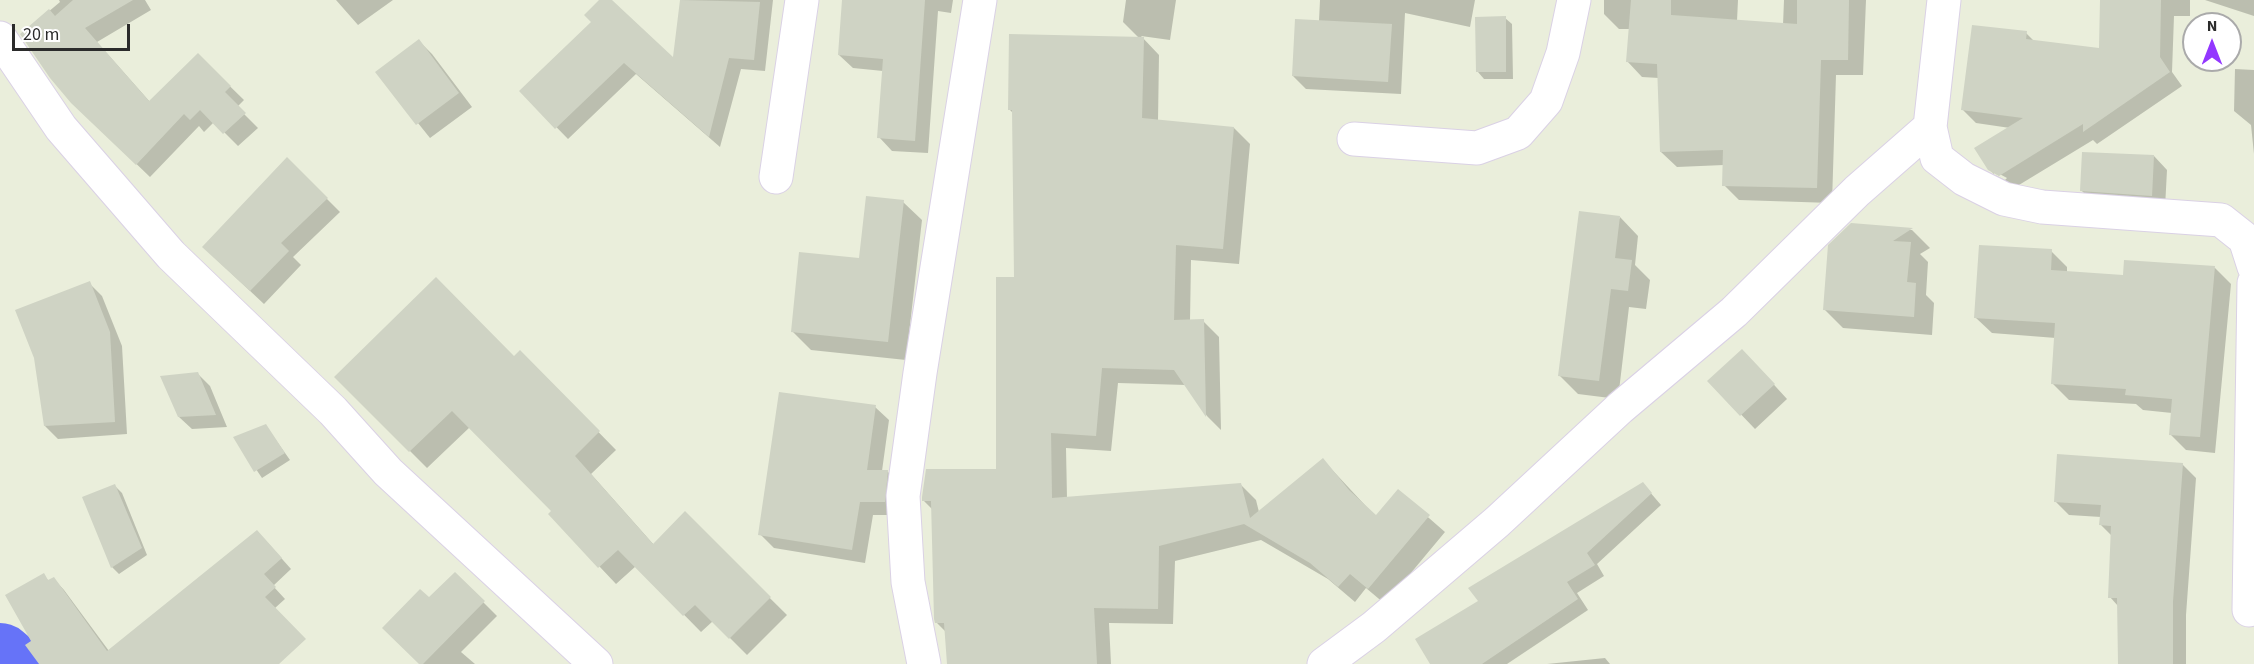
<!DOCTYPE html>
<html>
<head>
<meta charset="utf-8">
<style>
  body { margin:0 }
  #map { position:relative; width:2254px; height:664px; overflow:hidden; background:#eaeedb; font-family:"Source Sans 3",sans-serif }
  canvas { display:block }
  .north { position:absolute; left:2182px; top:12px; width:60px; height:60px; box-sizing:border-box; background:#fff; border:2px solid #aaa; border-radius:50%; rotate:0deg; font-size:16px; font-weight:700; line-height:24px; text-align:center; color:#2b2b2b }
  .north::after { content:''; display:block; margin:auto; width:21px; height:27px; background:#9337ff; clip-path:polygon(50% 0,100% 100%,50% 72%,0 100%) }
  .scale { position:absolute; left:12px; top:24px; width:118px; height:27px; box-sizing:border-box; border:3px solid #2b2b2b; border-top:0; padding-left:8px; font-size:18px; line-height:21px; white-space:nowrap; color:#2b2b2b; -webkit-text-stroke:4px #fff; paint-order:stroke }
</style>
</head>
<body>
<div id="map">
<canvas width="2254" height="664"></canvas>
<div class="north">N</div>
<div class="scale">20 m</div>
</div>
<script>
const c = document.querySelector('canvas').getContext('2d');
c.lineJoin = 'round';
function fillPath(path, color) { c.fillStyle = color; c.fill(path, 'evenodd'); }
function trace(path, color, width, dash) { c.strokeStyle = color; c.lineWidth = width; c.lineCap = dash ? 'butt' : 'round'; c.setLineDash(dash || []); c.stroke(path); }
fillPath(new Path2D(`
  M59 0H145L151 10 97 42 150 102 198 55 244 100 237 107 258 128 238 146 214 122 204 132 199 126 150 177 72 102 22 34 60 2Z
  M336 0H393L358 25Z
  M601 0H609L674 60 681 0H773L765 71 741 69 720 147 636 74 568 139 521 91 593 22Z
  M844 0H953L951 13 938 11 928 153 892 151 879 137 883 71 853 68 839 55Z
  M1126 0H1176L1170 40 1141 36 1159 55 1158 121 1234 128 1250 144 1239 264 1191 260 1190 321H1203L1219 337 1221 430 1207 416 1186 385 1118 383 1111 451 1066 448 1067 498 1240 484 1256 500 1259 512 1323 460 1376 517 1398 491 1445 532 1385 604 1366 588 1355 602 1328 579 1261 540 1175 561 1173 624 1109 623 1111 664H948L946 632 937 623 933 510 924 501 997 470 1016 279 1014 114 1009 109 1139 38 1123 22Z
  M1320 0H1475L1470 27 1405 13 1401 94 1306 89 1293 76 1319 21Z
  M1604 0H1738L1737 21 1783 25 1784 0H1866L1863 75H1836L1832 203 1739 200 1724 185V165L1677 167 1661 152 1659 78 1642 77 1627 61 1630 29H1619L1604 14Z
  M2102 0H2190V16H2174L2172 72 2182 86 2097 144 2093 140 2014 188 2003 183 1995 175 2005 180 2007 178 1994 171V174L1989 169 2010 128 1976 123 1963 110 2026 33 2035 42 2100 50Z
  M2205 0H2254V16Z
  M1505 18 1512 24 1513 79H1484L1478 72Z
  M419 41 432 54 472 107 430 138 377 72Z
  M2235 69 2254 70V154L2251 125 2234 111Z
  M2154 156 2167 170 2165 208 2095 204 2081 190Z
  M287 159 340 212 293 257 301 265 264 304 217 260Z
  M903 202 922 220 906 360 811 350 792 331 860 260Z
  M1620 217 1638 236 1635 265 1650 280 1646 309 1629 307 1618 399 1578 394 1559 375Z
  M1852 225 1912 230 1930 248 1920 254 1928 262 1926 295 1934 303 1932 335 1843 328 1824 309Z
  M2051 251 2067 267V273L2124 276 2215 268 2231 284 2215 453 2186 450 2170 434 2172 413 2143 410 2136 404 2069 400 2053 384 2056 338 1992 333 1976 318Z
  M89 283 102 296 122 346 127 434 58 439 45 426 35 357Z
  M520 352 616 450 591 474 654 545 685 514 787 615 747 655 713 621 701 632 636 566 616 584 550 514 553 512 470 427 427 468 336 377 514 358Z
  M1755 364 1787 399 1755 429 1709 381Z
  M198 374 210 386 227 427 192 429 179 417Z
  M875 407 889 420 882 471H887L901 485 898 515H873L865 563 774 548 760 534Z
  M266 426 290 460 262 478 235 438Z
  M2182 464 2196 478 2186 615V664H2119L2118 606 2110 597 2112 536 2101 525V517L2069 515 2056 502Z
  M1643 484 1661 505 1597 564 1604 576 1577 593 1588 610 1507 664H1432Z
  M115 486 122 493 147 555 119 574 112 567Z
  M267 542 291 569 273 586 285 599 275 608 272 664H40L32 642 43 575 49 581 54 579 64 590 109 651Z
  M455 574 497 616 461 652 475 664H421L429 599Z
  M1605 658 1610 664H1547Z`), '#0003');
trace(new Path2D(`
  M0 658 7 664`), '#6673f8', 70);
fillPath(new Path2D(`
  M73 0H133L85 28 149 101 198 53 231 86 225 92 246 113 223 134 200 110 190 120 184 114 136 165 71 103 50 78 20 34 49 9 55 16Z
  M599 0H612L673 57 680 0 760 2 754 60 729 58 709 137 624 63 555 129 519 91 591 22 584 15Z
  M842 0H925L915 141 877 138 883 59 838 55Z
  M1631 0H1671V15L1797 24V0H1849L1848 60H1821L1817 188 1722 186 1723 150 1660 152 1657 64 1626 62Z
  M2100 0H2161L2160 57 2170 72 2083 132V124L1999 176 1988 170 1974 148 2023 118 1961 110 1972 25 2027 31 2026 39 2099 48Z
  M1506 16V72H1476L1475 17Z
  M1295 19 1392 24 1388 82 1292 76Z
  M1009 34 1144 37 1142 118 1234 127 1223 249 1176 245 1174 320 1204 319 1206 417 1174 370 1102 368 1096 436 1051 433 1052 498 1241 483 1250 518 1323 458 1349 490 1376 515 1398 489 1430 515 1368 589 1350 574 1338 587 1310 563 1244 524 1159 546 1158 609 1094 608 1097 664H947L944 623H935L934 619 931 501H922V497L926 469H996V277H1014L1012 110H1008Z
  M419 39 459 93 416 125 375 72Z
  M2082 152 2154 155 2152 196 2080 191Z
  M287 157 328 198 281 243 289 251 250 291 202 247Z
  M866 196 904 200 888 342 791 332 799 252 859 258Z
  M1579 211 1620 216 1615 258 1632 260 1628 291 1611 289 1599 381 1558 376Z
  M1851 223 1913 228 1893 241 1911 242 1907 282 1916 283 1914 317 1823 310 1828 245Z
  M1979 245 2052 249 2051 270 2123 275 2124 260 2215 266 2200 437 2169 435 2172 399 2125 395 2126 389 2051 384 2055 323 1974 318Z
  M436 277 514 356 520 350 600 431 575 456 653 544 685 511 771 597 729 639 695 605 683 616 618 550 598 568 548 514 551 511 452 411 409 452 334 377Z
  M90 281 110 332 115 422 44 426 34 358 15 310Z
  M1742 349 1775 384 1740 416 1707 381Z
  M198 372 216 415 178 417 160 376Z
  M779 392 876 405 867 470H888L885 502H860L852 550 758 535Z
  M266 424 285 453 254 472 233 437Z
  M2057 454 2183 463 2173 601V664H2118L2117 598H2108L2111 526 2099 525 2101 505 2054 502Z
  M1643 482 1652 493 1587 553 1595 565 1567 582 1578 599 1482 664H1430L1415 639 1478 601 1468 588Z
  M115 484 142 548 111 568 82 497Z
  M257 530 282 558 264 574 276 587 265 597 306 639 279 664H39L25 645 31 641 5 595 44 573 48 580 54 577 107 651Z
  M455 572 485 601 423 664H419L382 628 420 589 429 597Z`), '#cfd3c4');
const minor = new Path2D(`
  M1944 0 1930 127 1937 158 1964 179 2004 199 2042 207 2221 220 2245 239 2254 267
  M0 38 61 128 171 255 333 411 388 472 596 664
  M1354 139 1477 148 1518 133 1546 101 1563 53 1574 0
  M776 177 802 0
  M2249 610 2254 283
  M924 664 908 582 903 496 920 373 980 0
  M1324 664 1374 627 1497 522 1620 408 1734 312 1857 191 1930 127`);
trace(minor, '#dad1e5', 35);
trace(minor, '#fff', 33);
</script>
</body>
</html>
